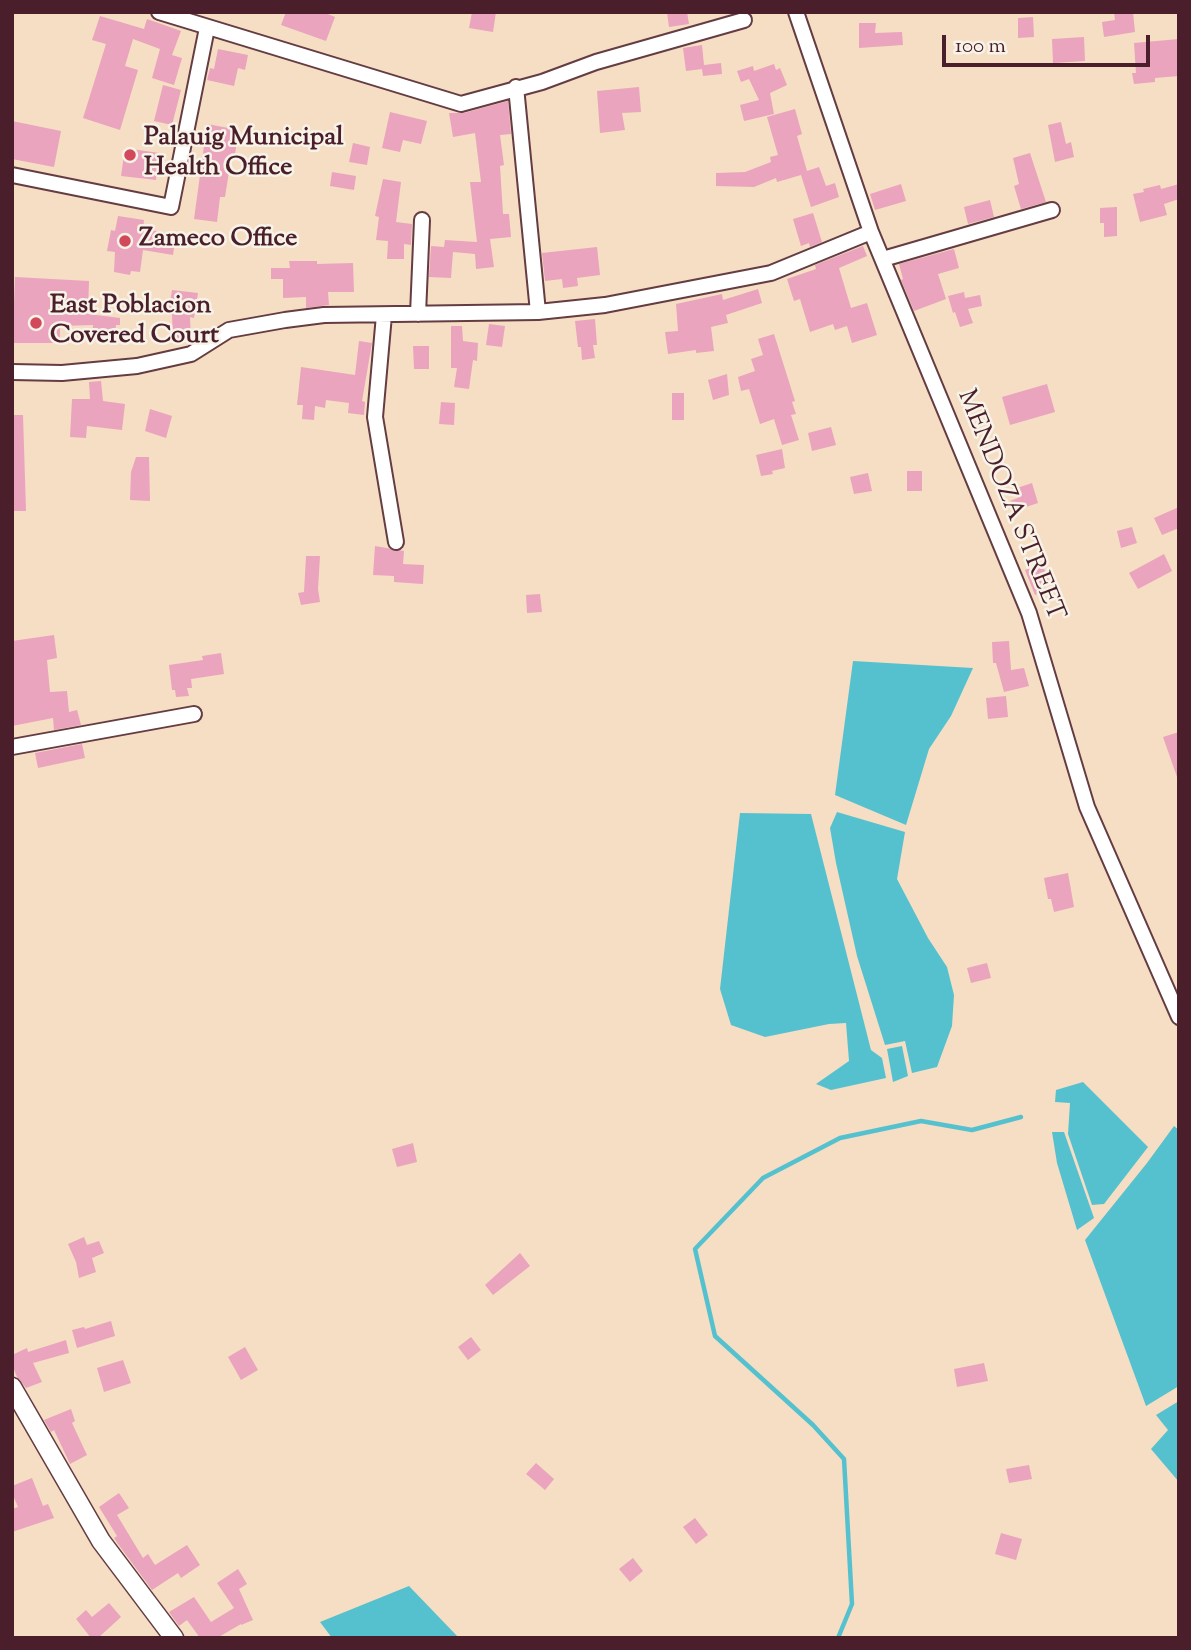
<!DOCTYPE html>
<html>
<head>
<meta charset="utf-8">
<style>
  body { margin:0 }
  #map { position:relative; width:1191px; height:1650px; overflow:hidden; background:#f5dec4; font-family:"Sorts Mill Goudy",serif }
  canvas { display:block }
  .frame { position:absolute; inset:0; border:14px solid #4a1f2b; pointer-events:none }
  .scale { position:absolute; left:942px; top:35px; width:208px; height:32px; box-sizing:border-box; border:4px solid #4a1f2b; border-top:0; padding-left:9px; font-size:21px; line-height:24px; white-space:nowrap; color:#4a1f2b; -webkit-text-stroke:5px #f7f3e8; paint-order:stroke }
</style>
</head>
<body>
<div id="map">
<canvas width="1191" height="1650"></canvas>
<div class="frame"></div>
<div class="scale">100 m</div>
</div>
<script>
const c = document.querySelector('canvas').getContext('2d');
c.lineJoin = 'round';
function fillPath(path, color) { c.fillStyle = color; c.fill(path, 'evenodd'); }
function trace(path, color, width, dash) { c.strokeStyle = color; c.lineWidth = width; c.lineCap = dash ? 'butt' : 'round'; c.setLineDash(dash || []); c.stroke(path); }
function drawText(font, color, halo, rows, align = 'center') {
  c.font = font + ' "Sorts Mill Goudy",serif'; c.lineWidth = 5; c.setLineDash([]); c.textBaseline = 'middle'; c.strokeStyle = halo; c.fillStyle = color; for (const [text, x, y, turn = 0] of rows) {
    c.save(); c.translate(x, y); c.rotate((+turn || 0) * Math.PI / 180); c.textAlign = isNaN(turn) ? turn : align; if (halo) c.strokeText(text, 0, 0); c.fillText(text, 0, 0); c.restore();
  }
}
fillPath(new Path2D(`
  M853 661 973 668 951 716 929 749 906 825 835 795Z
  M837 812 905 832 897 879 928 938 947 967 954 995 952 1026 937 1067 912 1073 905 1041 885 1045 857 956 836 863 830 828Z
  M740 813 811 814 871 1050 882 1058 886 1078 831 1090 816 1084 849 1061 846 1023 829 1024 765 1037 731 1025 720 989Z
  M902 1046 908 1076 893 1082 887 1049Z
  M1083 1082 1148 1147 1104 1204 1092 1205 1068 1134 1070 1103 1055 1102 1056 1090Z
  M1174 1126 1179 1130V1386L1146 1406 1085 1240 1147 1163Z
  M1052 1132H1064L1094 1218 1077 1230 1057 1163Z
  M1179 1401V1482L1151 1449 1168 1430 1156 1415Z
  M409 1586 459 1638H332L320 1622Z`), '#55c1cf');
trace(new Path2D(`
  M838 1638 852 1604 844 1459 813 1425 715 1336 695 1249 763 1178 840 1138 921 1121 972 1130 1021 1117`), '#55c1cf', 4.5);
fillPath(new Path2D(`
  M286 12H323L335 17 326 41 281 25Z
  M472 12H496L493 32 469 28Z
  M667 12H687L689 24 669 27Z
  M1114 12H1133L1135 32 1104 37 1102 22 1115 20Z
  M100 16 144 29 147 19 181 31 172 55 182 58 174 85 152 78 160 49 133 39 125 66 138 70 120 130 83 118 106 44 92 40Z
  M1033 17 1034 37 1018 38V18Z
  M859 23H876L875 33 902 32 903 45 859 48Z
  M1084 37 1085 61 1053 63 1052 39Z
  M1179 39V76L1155 78V82L1134 84 1132 73H1136L1134 43Z
  M702 45 704 65 721 63 722 74 703 76 702 69 686 71 683 48Z
  M218 49 248 55 245 70 238 68 234 86 207 80 210 68 214 69Z
  M774 64 776 70 780 68 787 85 770 93 774 114 744 121 740 105 759 100 749 79 741 82 737 71 753 66 754 71Z
  M163 85 181 90 172 125 154 121Z
  M639 87 641 112 622 113 625 130 600 133 597 91Z
  M508 101 511 134 500 135 504 165 500 166 503 214H509L511 237 490 239 494 267 476 269 475 254 453 252 451 278 429 277 431 246 444 247 445 240 477 242 470 182H481L475 133 453 137 449 113H464Z
  M795 109 802 134 797 136 807 171 819 167 826 186 835 183 839 197 811 207 801 175 777 182 776 178 754 187 716 186V173L745 172 771 162 770 157 778 155 767 117Z
  M390 112 427 121 421 144 403 140 400 152 382 148Z
  M12 121 61 131 54 167 12 159Z
  M1061 122 1066 144 1071 142 1074 157 1055 162 1048 125Z
  M207 124 239 130 234 160 231 159 225 197H220L217 222 194 219Z
  M353 143 370 147 367 165 349 162Z
  M125 148 159 153 156 180 121 176Z
  M1030 153 1046 202 1021 209 1014 186 1019 184 1013 158Z
  M332 172 356 176 354 190 330 186Z
  M383 179 401 182 396 222 412 224 411 245 404 244V259H387L388 241 376 240 379 217 375 216Z
  M901 184 906 201 875 210 870 194Z
  M1179 184V199L1164 204 1167 215 1140 222 1133 194 1144 192 1143 189 1160 185 1161 189Z
  M990 200 994 217 968 224 964 207Z
  M1117 207V236L1104 237V223H1100V208Z
  M813 213 822 242 810 247 809 243 801 246 793 219Z
  M118 216 144 220 143 229 176 234 173 255 143 250 140 272 131 271 130 275 114 272 115 252 107 251 111 230 115 231Z
  M863 246 867 256 839 268 851 308 867 303 877 335 852 343 847 326 835 330 833 324 810 332 800 299 794 301 787 279 816 269 815 265Z
  M597 247 600 275 577 278 578 286 563 288 562 279 545 281 542 253Z
  M954 249 959 268 938 274 946 299 914 311 901 280 903 279 899 264Z
  M289 261H317V264L353 263 354 292H328L329 305 306 308V297L283 298V279H271V268H290Z
  M15 277 89 281 88 314 120 318V325H116L114 341 92 339 93 325 60 326V343H12V303H14Z
  M758 289 762 303 726 315 728 323 711 327 714 351 696 353V350L668 354 665 332 678 331 676 304 722 294 723 300Z
  M172 290 198 293 194 318 190 317 191 339 173 341 172 315 168 314Z
  M964 292 965 298 980 295 982 306 968 309 973 323 960 327 955 312 953 313 948 296Z
  M595 319 597 345H593L595 358 582 360 581 347H578L575 321Z
  M489 324 505 326 502 347 486 345Z
  M451 326H462L463 341 478 343 477 361 473 360 469 389 454 387 457 368H451Z
  M774 334 795 401 792 402 796 414 791 415 799 440 782 445 774 419 760 424 749 389 741 391 738 377 755 371 751 359 763 355 758 339Z
  M359 341 372 343 362 401 365 402 364 415 348 413 349 403 326 400 325 408 315 406 314 420 302 419 303 405H297L301 367 355 375Z
  M413 346H429V369H414Z
  M727 374 729 395 713 400 708 380Z
  M101 381 103 401 125 404 122 430 87 426 86 438 70 437 72 399H90L89 382Z
  M1047 384 1055 412 1010 425 1002 397Z
  M672 393H684V420H672Z
  M441 402 455 403 454 425 439 424Z
  M150 409 172 416 166 438 145 431Z
  M12 415H23L26 511H12Z
  M831 427 836 445 812 451 808 433Z
  M782 449 785 468 772 471 773 474 761 476 756 455Z
  M136 457H149L150 501 130 500 131 472Z
  M907 471H922V491H907Z
  M868 473 872 491 854 494 850 477Z
  M1032 483 1038 503 1014 511 1010 501 1020 497 1017 488Z
  M1179 507V528L1162 535 1154 518Z
  M1132 527 1137 543 1121 548 1117 531Z
  M375 546 404 551 403 564 424 565 423 584 394 582V576L373 575Z
  M1164 554 1172 571 1138 589 1129 573Z
  M306 556H320L318 589 320 602 301 605 298 593 304 592Z
  M1042 564 1050 583 1044 586 1045 591 1035 595 1025 570Z
  M540 594 542 612 527 613 526 595Z
  M54 635 57 658 47 660 50 692 67 691 69 712 77 710 81 725 54 730 53 718 12 726V641Z
  M1009 641 1011 670 1024 668 1029 686 1004 692 996 663H993L992 642Z
  M221 653 224 674 191 679 192 688H187L189 696 176 697 175 690H172L169 665 203 660 202 656Z
  M1006 696 1008 717 988 719 986 698Z
  M1179 732V777H1177L1163 737Z
  M82 744 85 758 38 768 35 753Z
  M1068 873 1074 907 1054 912 1051 899H1048L1044 878Z
  M987 963 991 978 971 983 967 968Z
  M413 1143 417 1162 397 1167 392 1149Z
  M84 1237 87 1245 99 1241 104 1253 92 1258 96 1272 79 1278 76 1262 68 1244Z
  M520 1253 530 1266 493 1295 485 1285Z
  M111 1321 115 1336 77 1348 72 1330 84 1327 85 1329Z
  M471 1337 481 1350 468 1360 458 1347Z
  M66 1340 69 1353 33 1363 42 1382 26 1388 17 1377 12 1364V1355L27 1348 28 1352Z
  M245 1347 258 1370 241 1380 228 1357Z
  M123 1360 131 1383 104 1392 97 1368Z
  M984 1363 988 1381 957 1387 954 1369Z
  M71 1409 75 1421 72 1423 87 1455 70 1464 54 1430 51 1432 44 1420Z
  M536 1463 554 1479 545 1490 526 1474Z
  M1029 1465 1032 1479 1009 1483 1006 1469Z
  M32 1478 43 1506 48 1504 54 1518 12 1532V1509L18 1507 12 1493V1486Z
  M119 1493 129 1508 117 1515 143 1558 148 1554 155 1565 187 1545 200 1565 181 1578 178 1573 152 1590 118 1544 114 1538 117 1536 99 1507Z
  M695 1518 708 1535 696 1544 683 1527Z
  M1001 1533 1022 1539 1016 1560 995 1554Z
  M633 1558 643 1571 630 1582 619 1569Z
  M238 1569 247 1584 239 1589 253 1620 241 1625V1624L217 1638H200L187 1620 179 1626 169 1612 194 1597 211 1622 234 1608 217 1583Z
  M109 1603 121 1617 98 1638H91L76 1619 86 1610 92 1617Z`), '#eaa4bd');
const minor = new Path2D(`
  M159 12 461 104 542 82 596 62 744 20
  M796 12 871 232 1029 613 1087 807 1179 1017
  M516 87 538 312
  M12 175 171 207 207 28
  M883 259 1052 210
  M418 314 422 220
  M384 315 375 417 396 542
  M12 372 62 373 137 366 191 354 229 330 285 320 324 315 538 312 605 305 771 273 871 232
  M12 747 194 714`);
const tertiary = new Path2D(`
  M12 1387 101 1541 174 1638`);
trace(minor, '#643c42', 18);
trace(tertiary, '#643c42', 21);
trace(minor, '#fff', 14);
trace(tertiary, '#fff', 18);
for (const [x, y, r, color] of [
  [130,155,7,"#d1495b"],
  [125,241,7,"#d1495b"],
  [36,323,7,"#d1495b"]
]) { const dot = new Path2D(); dot.arc(x, y, r, 0, 2 * Math.PI); c.fillStyle = color; c.fill(dot); trace(dot, '#f7f3e8', 2.5); }
drawText('bold 26px', '#4a1f2b', '#f7f3e8', [
  ["Palauig Municipal",144,140],
  ["Health Office",144,170],
  ["Zameco Office",139,241],
  ["East Poblacion",50,308],
  ["Covered Court",50,338]
], 'left');
drawText('26px', '#4a1f2b', '#f7f3e8', [
  ["MENDOZA STREET",1009,506,68]
]);
</script>
</body>
</html>
